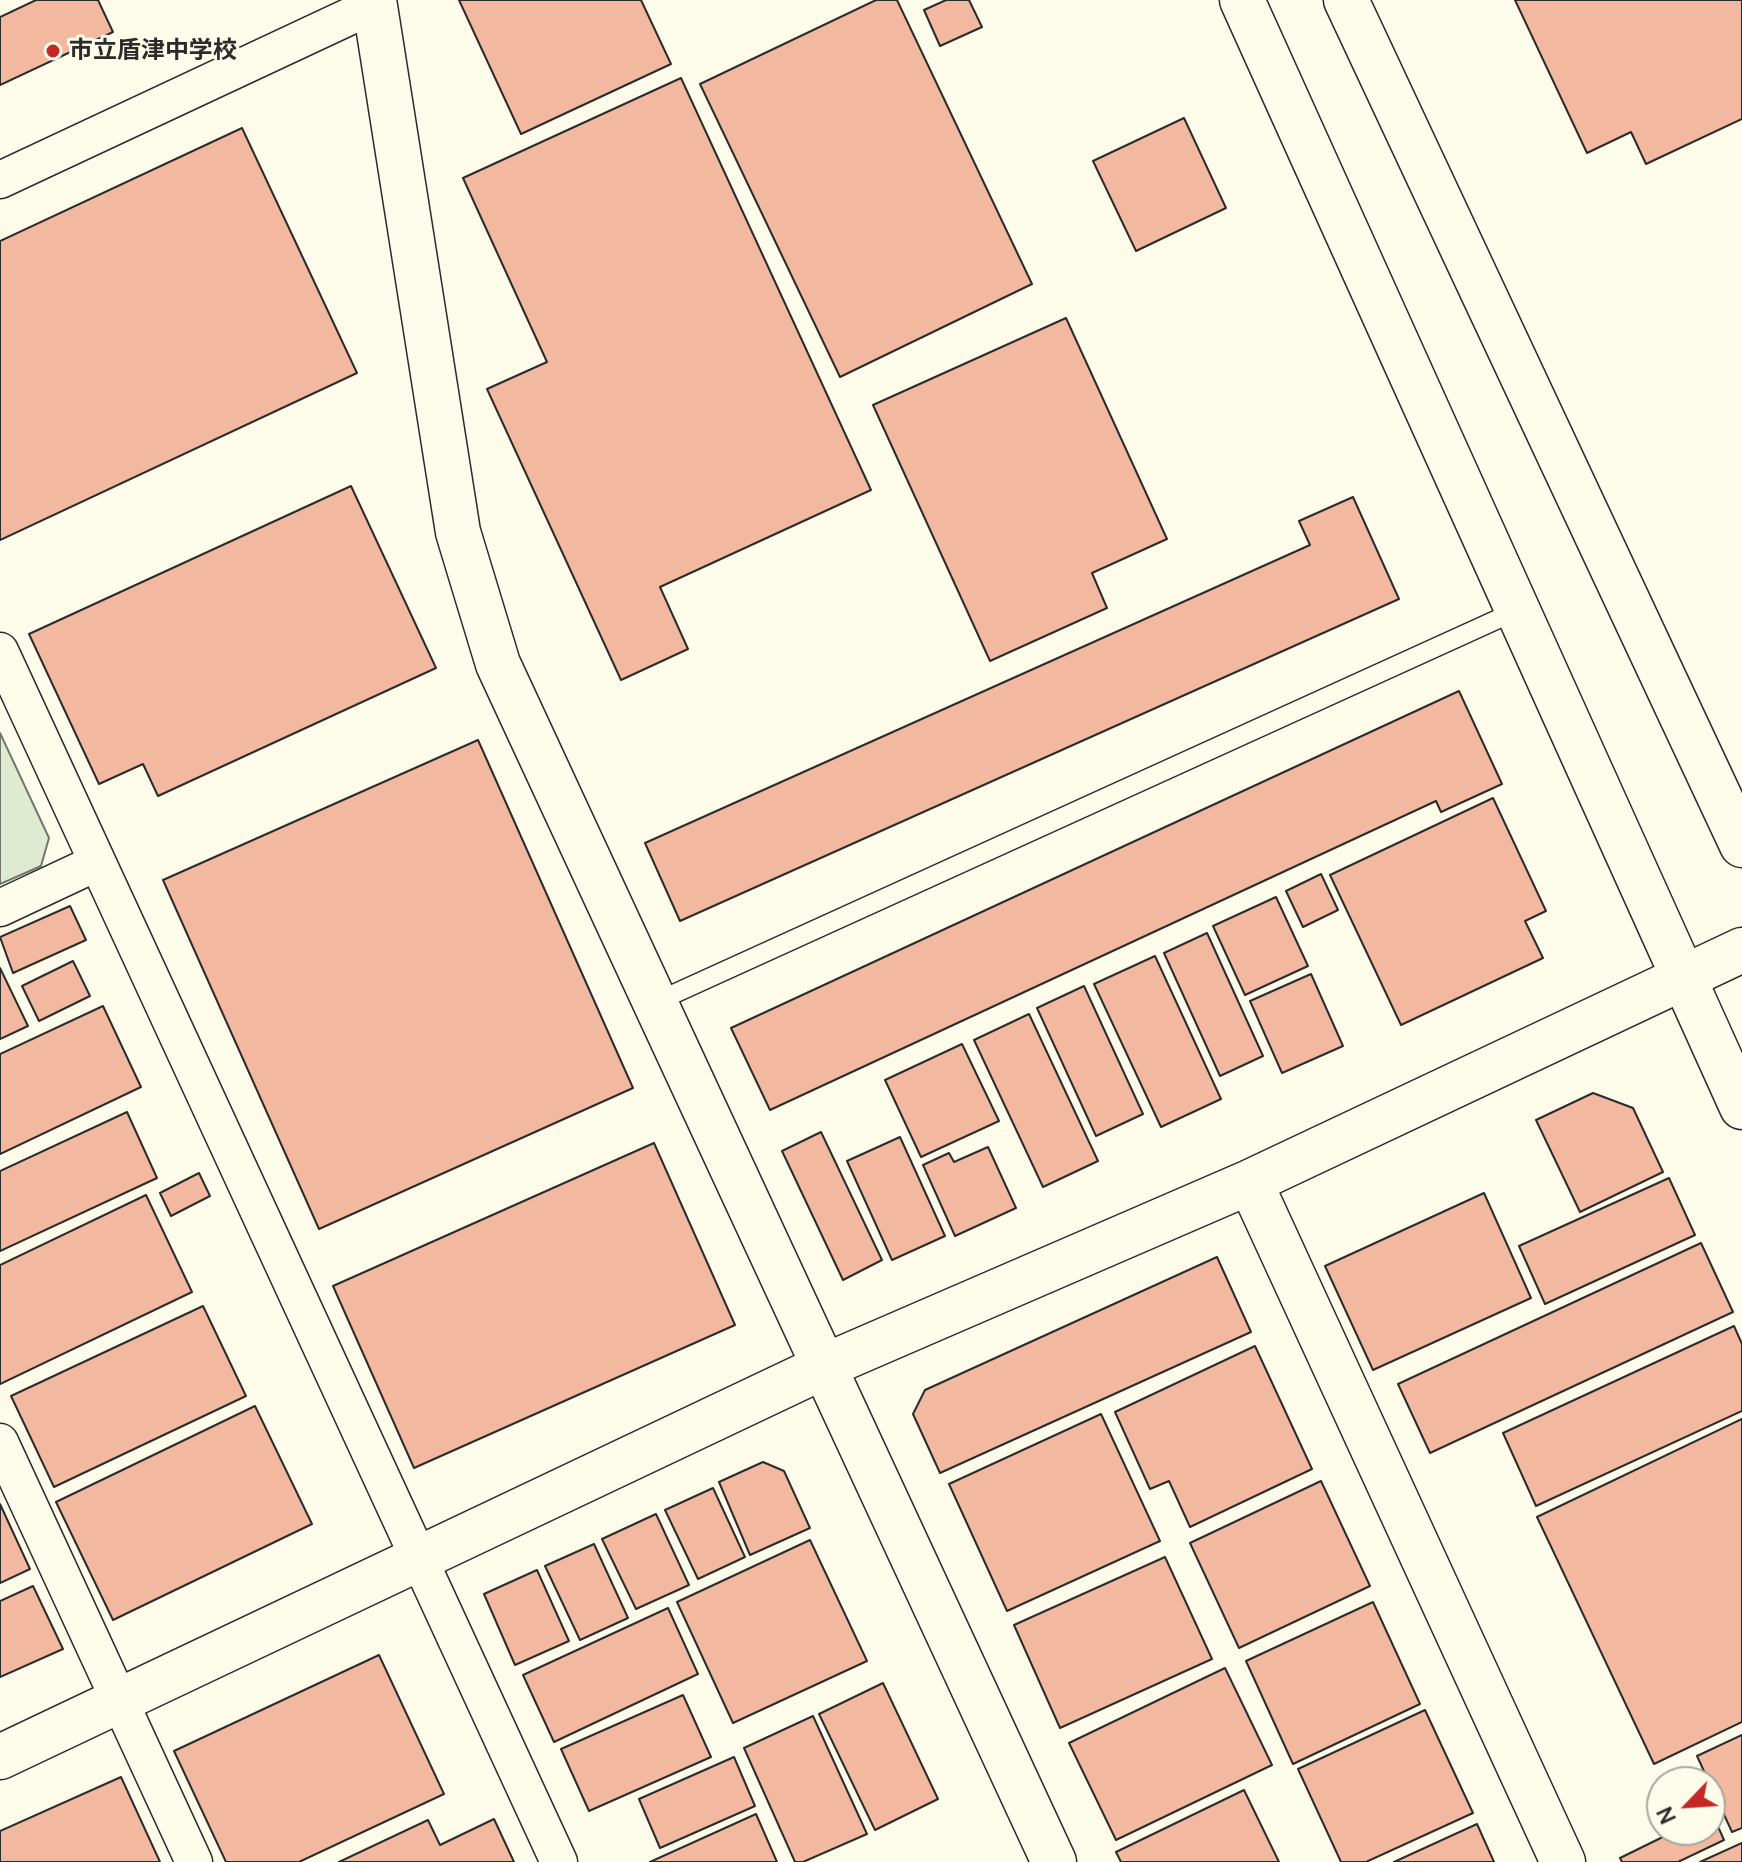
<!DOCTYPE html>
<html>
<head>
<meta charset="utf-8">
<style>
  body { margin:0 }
  #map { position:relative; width:1742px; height:1862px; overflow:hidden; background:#fdfbea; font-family:Manrope,sans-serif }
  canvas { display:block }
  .north { position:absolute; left:1646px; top:1766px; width:80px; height:80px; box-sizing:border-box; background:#fdfbea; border:2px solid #a9a89e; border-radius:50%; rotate:245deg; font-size:22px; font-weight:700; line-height:32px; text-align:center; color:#2b2b2b }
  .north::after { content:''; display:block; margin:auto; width:28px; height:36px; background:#c62828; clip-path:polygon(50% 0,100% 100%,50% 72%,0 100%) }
</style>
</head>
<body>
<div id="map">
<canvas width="1742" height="1862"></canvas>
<div class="north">N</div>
</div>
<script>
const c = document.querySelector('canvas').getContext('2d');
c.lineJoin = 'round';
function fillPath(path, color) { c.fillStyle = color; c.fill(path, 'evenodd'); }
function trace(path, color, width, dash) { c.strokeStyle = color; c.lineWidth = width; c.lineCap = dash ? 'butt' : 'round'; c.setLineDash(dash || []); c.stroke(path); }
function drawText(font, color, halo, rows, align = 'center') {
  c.font = font + ' Manrope,"Noto Sans JP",sans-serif'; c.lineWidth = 6; c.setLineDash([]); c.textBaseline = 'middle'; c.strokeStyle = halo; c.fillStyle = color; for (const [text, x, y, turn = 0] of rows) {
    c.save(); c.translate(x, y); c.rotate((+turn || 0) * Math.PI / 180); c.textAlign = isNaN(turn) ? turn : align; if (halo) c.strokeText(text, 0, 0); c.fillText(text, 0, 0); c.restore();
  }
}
const green = new Path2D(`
  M0 733 49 838 41 866 0 884Z`);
fillPath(green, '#deebd1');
trace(green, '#74746e', 2);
const building = new Path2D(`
  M36 0H98L113 32 0 85V17Z
  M459 0H641L671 64 521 134Z
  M876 0H897L1032 284 840 377 700 84Z
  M946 0H969L982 27 940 46 924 10Z
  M1515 0H1742V119L1646 164 1631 132 1587 153Z
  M681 78 871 490 660 587 688 649 621 680 487 389 547 362 463 178Z
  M1184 118 1226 208 1136 251 1093 161Z
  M242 128 357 373 0 540V241Z
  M1066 318 1167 539 1092 573 1107 608 990 661 873 405Z
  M351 486 436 668 158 796 143 764 99 784 29 634Z
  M1353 497 1399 599 680 921 645 843 1310 545 1299 521Z
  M1459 691 1502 784 1441 812 1436 801 770 1110 731 1028Z
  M478 740 633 1088 319 1229 163 880Z
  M1493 798 1546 911 1525 921 1543 958 1401 1025 1330 875Z
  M1321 874 1338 910 1303 927 1286 891Z
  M1276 897 1308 966 1245 995 1213 926Z
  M70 906 86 940 13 973 0 937Z
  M1207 933 1263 1056 1220 1076 1164 953Z
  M1155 956 1221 1099 1161 1127 1094 984Z
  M73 961 90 996 39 1021 22 986Z
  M0 968 28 1026 0 1039Z
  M1311 974 1343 1046 1282 1073 1250 1001Z
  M1084 986 1143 1114 1096 1136 1037 1008Z
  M103 1006 141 1087 0 1154V1054Z
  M1029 1014 1098 1161 1043 1187 974 1040Z
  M962 1044 999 1121 921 1157 885 1080Z
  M1593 1093 1633 1108 1663 1172 1580 1212 1536 1120Z
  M127 1112 157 1178 0 1251V1171Z
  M821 1132 882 1260 843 1280 782 1151Z
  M900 1137 945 1236 892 1260 847 1161Z
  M654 1143 735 1325 414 1468 333 1286Z
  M988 1147 1016 1208 955 1236 923 1165 949 1153 954 1162Z
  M199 1173 210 1196 171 1216 160 1193Z
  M1669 1178 1695 1235 1545 1304 1519 1246Z
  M1484 1193 1531 1298 1373 1370 1325 1266Z
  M146 1195 192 1292 0 1384V1265Z
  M1701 1243 1733 1312 1430 1453 1398 1384Z
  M1217 1257 1251 1332 940 1473 913 1414 925 1390Z
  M203 1306 246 1396 54 1487 11 1396Z
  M1734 1326 1742 1344V1411L1536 1506 1503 1433Z
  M1255 1346 1312 1469 1190 1527 1169 1481 1150 1489 1115 1412Z
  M255 1406 312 1524 113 1620 56 1502Z
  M1101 1414 1160 1541 1007 1611 949 1484Z
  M1742 1419V1722L1654 1764 1537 1517Z
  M763 1462 784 1471 810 1528 750 1555 719 1482Z
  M1321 1481 1370 1586 1239 1648 1190 1543Z
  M713 1488 745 1557 698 1579 665 1510Z
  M0 1504 30 1569 0 1583Z
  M656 1514 689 1585 636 1609 602 1539Z
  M810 1540 867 1661 733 1723 677 1602Z
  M594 1544 628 1618 580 1640 545 1566Z
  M1165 1557 1212 1659 1060 1728 1014 1625Z
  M537 1570 569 1641 515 1665 484 1594Z
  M33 1586 63 1649 0 1677V1601Z
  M1373 1602 1420 1704 1293 1764 1246 1661Z
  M668 1608 698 1674 554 1742 523 1675Z
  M379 1655 444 1794 299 1862H226L174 1751Z
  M1225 1668 1272 1765 1116 1840 1069 1743Z
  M883 1683 938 1799 875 1830 819 1714Z
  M683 1695 711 1757 589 1811 561 1749Z
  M1425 1710 1473 1813 1366 1862H1341L1298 1769Z
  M813 1716 867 1834 803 1862H795L744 1748Z
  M1742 1735V1828L1732 1832 1697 1756Z
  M734 1757 755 1806 660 1848 639 1799Z
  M121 1777 160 1862H0V1831Z
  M1244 1790 1279 1862H1121L1116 1852Z
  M1712 1813 1724 1840 1678 1862H1622L1620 1858 1677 1830H1710Z
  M756 1814 777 1862H650Z
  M494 1819 514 1862H339L428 1820 440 1845Z
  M1477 1824 1494 1862H1394Z
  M1742 1843V1862H1700Z`);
fillPath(building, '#f2b8a0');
trace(building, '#2b2b2b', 2);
const service = new Path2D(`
  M656 1002 1518 610`);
const minor = new Path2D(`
  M0 180 374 5
  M0 651 559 1862
  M0 908 96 863
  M0 1442 194 1862`);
const tertiary = new Path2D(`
  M374 0 458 532 498 664 1054 1862
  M1242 0 1742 1107
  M1346 0 1742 845
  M1250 1182 1563 1862
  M0 1757 825 1366 1250 1182 1742 950`);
trace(service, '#2b2b2b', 21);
trace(minor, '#2b2b2b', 39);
trace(tertiary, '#2b2b2b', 47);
trace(service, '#fdfbea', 18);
trace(minor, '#fdfbea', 36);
trace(tertiary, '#fdfbea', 44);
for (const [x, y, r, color] of [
  [53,51,8,"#c62828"]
]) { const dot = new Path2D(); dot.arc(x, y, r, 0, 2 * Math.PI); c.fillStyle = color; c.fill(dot); trace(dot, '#fdfbea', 3); }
drawText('bold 24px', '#2b2b2b', '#fdfbea', [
  ["市立盾津中学校",69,51]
], 'left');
</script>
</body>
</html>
